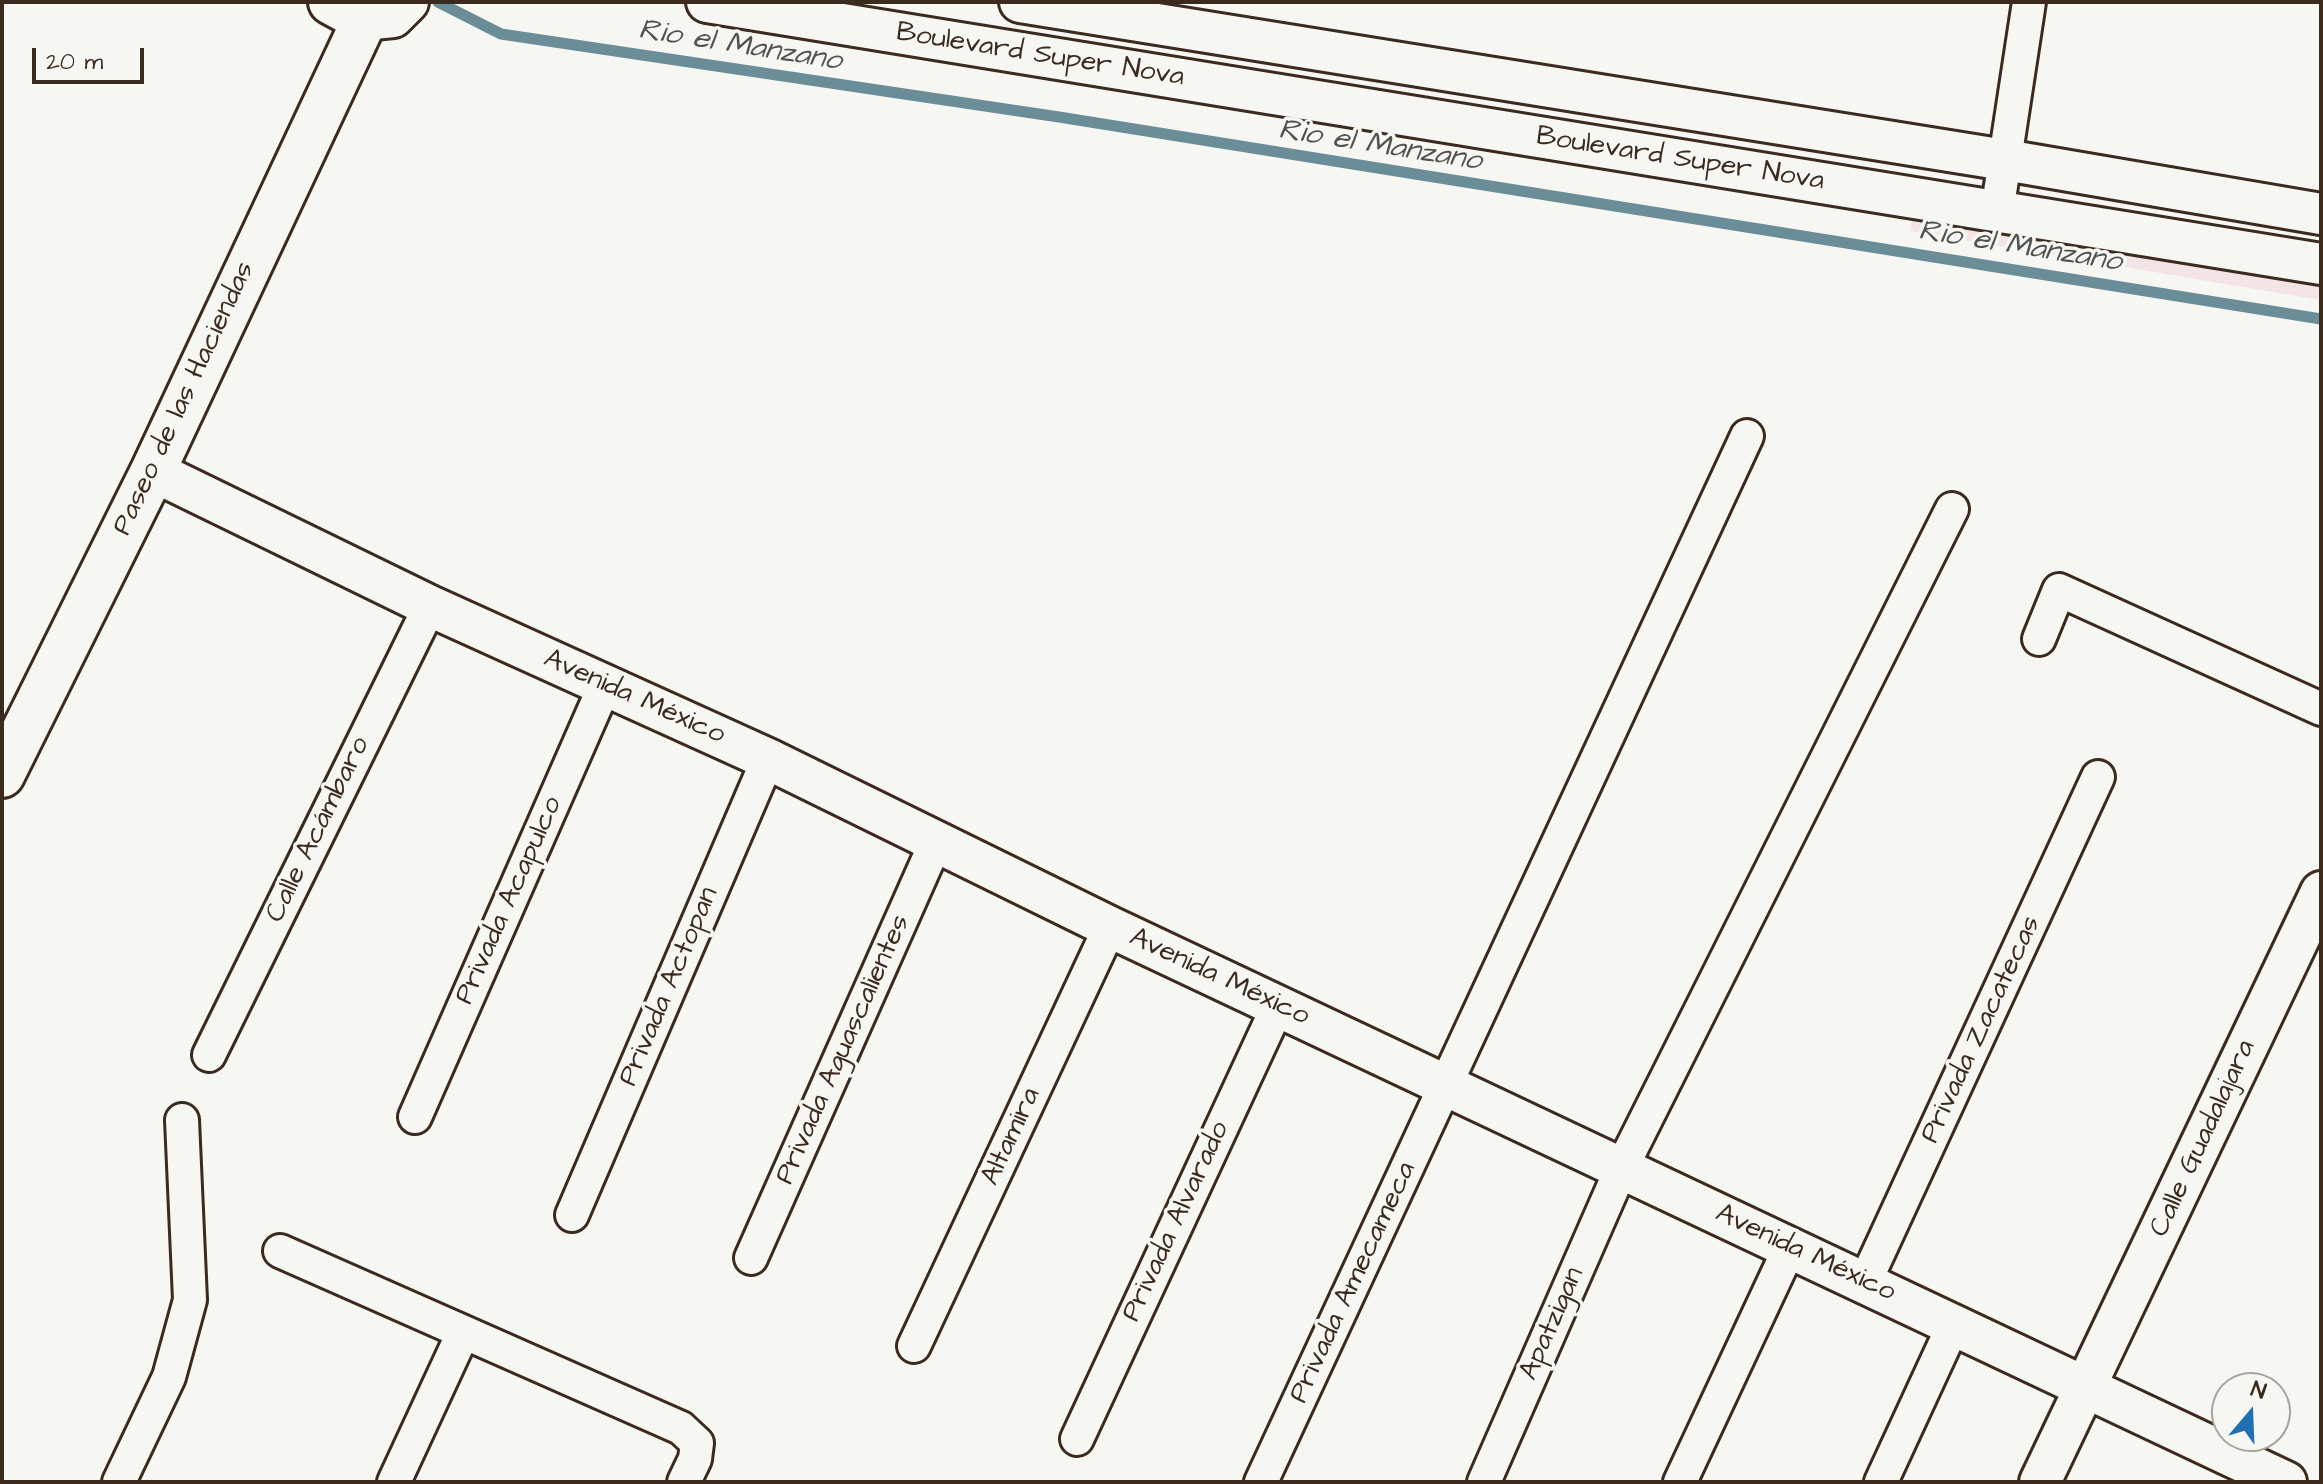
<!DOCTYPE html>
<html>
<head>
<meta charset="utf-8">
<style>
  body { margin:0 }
  #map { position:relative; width:2323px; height:1484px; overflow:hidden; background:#f6f6f2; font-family:"Architects Daughter",sans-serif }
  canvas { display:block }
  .frame { position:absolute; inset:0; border:4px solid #3b2a1e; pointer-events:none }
  .north { position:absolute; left:2211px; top:1372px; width:80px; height:80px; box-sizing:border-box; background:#f6f6f2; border:2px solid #aba49d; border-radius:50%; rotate:19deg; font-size:22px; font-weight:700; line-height:32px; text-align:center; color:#3b2a1e }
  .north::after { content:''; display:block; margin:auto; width:28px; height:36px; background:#1f6fb2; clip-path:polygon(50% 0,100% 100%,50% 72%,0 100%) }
  .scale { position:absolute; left:32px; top:48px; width:112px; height:36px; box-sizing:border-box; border:4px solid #3b2a1e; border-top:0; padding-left:10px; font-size:24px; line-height:28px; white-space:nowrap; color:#3b2a1e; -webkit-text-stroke:6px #f6f6f2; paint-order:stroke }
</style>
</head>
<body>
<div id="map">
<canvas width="2323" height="1484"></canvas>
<div class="frame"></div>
<div class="north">N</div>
<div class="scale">20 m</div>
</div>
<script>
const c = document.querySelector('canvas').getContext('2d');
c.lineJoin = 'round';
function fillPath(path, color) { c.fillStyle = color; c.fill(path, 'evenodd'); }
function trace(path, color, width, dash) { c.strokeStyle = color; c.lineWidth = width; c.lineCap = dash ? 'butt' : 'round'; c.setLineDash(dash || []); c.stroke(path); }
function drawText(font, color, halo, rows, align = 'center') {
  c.font = font + ' "Architects Daughter",sans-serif'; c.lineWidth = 7; c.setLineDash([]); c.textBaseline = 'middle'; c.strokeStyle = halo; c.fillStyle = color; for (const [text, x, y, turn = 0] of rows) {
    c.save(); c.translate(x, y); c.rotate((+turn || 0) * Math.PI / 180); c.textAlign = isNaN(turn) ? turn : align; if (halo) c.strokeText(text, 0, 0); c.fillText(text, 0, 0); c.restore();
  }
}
fillPath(new Path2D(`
  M1918 180 2321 248V300L1910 231Z`), '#f4e3e7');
trace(new Path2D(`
  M438 2 501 34 1059 117 2321 319`), '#6a8d98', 11);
const minor = new Path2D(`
  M1997 212 2029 2
  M2039 639 2059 590 2321 709
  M209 1055 430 606
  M415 1117 605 685
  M572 1215 768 759
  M280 1251 681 1428 697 1443 695 1459 684 1482
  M751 1258 936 842
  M1865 1282 2098 777
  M914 1346 1110 927
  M1077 1439 1278 1006
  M119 1482 169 1377 190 1300 182 1120
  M394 1482 463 1333
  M1261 1482 1747 436
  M1484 1482 1622 1167 1952 509
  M1680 1482 1790 1247
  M1881 1482 1954 1324`);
const tertiary = new Path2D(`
  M707 2 2321 264
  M1020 2 2005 160 2321 214
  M364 20 393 17 408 2
  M153 471 430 606 768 759 1110 927 2286 1482
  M2040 1482 2321 892`);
const secondary = new Path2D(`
  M331 2 364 20
  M2 775 153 471 373 2`);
trace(minor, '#3b2a1e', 38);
trace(tertiary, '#3b2a1e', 46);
trace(secondary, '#3b2a1e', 50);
trace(minor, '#f6f6f2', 32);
trace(tertiary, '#f6f6f2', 40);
trace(secondary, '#f6f6f2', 44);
drawText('28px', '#3b2a1e', '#f6f6f2', [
  ["Boulevard Super Nova",1040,56,9],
  ["Boulevard Super Nova",1680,160,9],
  ["Paseo de las Haciendas",185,399,-65],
  ["Avenida México",634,698,24],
  ["Calle Acámbaro",319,830,-64],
  ["Privada Acapulco",510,901,-66],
  ["Avenida México",1219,978,25],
  ["Privada Actopan",670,987,-67],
  ["Privada Zacatecas",1982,1030,-65],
  ["Privada Aguascalientes",844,1050,-66],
  ["Altamira",1012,1137,-65],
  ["Calle Guadalajara",2204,1139,-65],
  ["Privada Alvarado",1177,1222,-65],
  ["Avenida México",1805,1254,25],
  ["Privada Amecameca",1354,1283,-65],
  ["Apatzigan",1553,1324,-66]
]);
drawText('italic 30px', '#4e5351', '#f6f6f2', [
  ["Rio el Manzano",740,47,9],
  ["Rio el Manzano",1380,147,9],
  ["Rio el Manzano",2020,248,9]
]);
</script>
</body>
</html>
